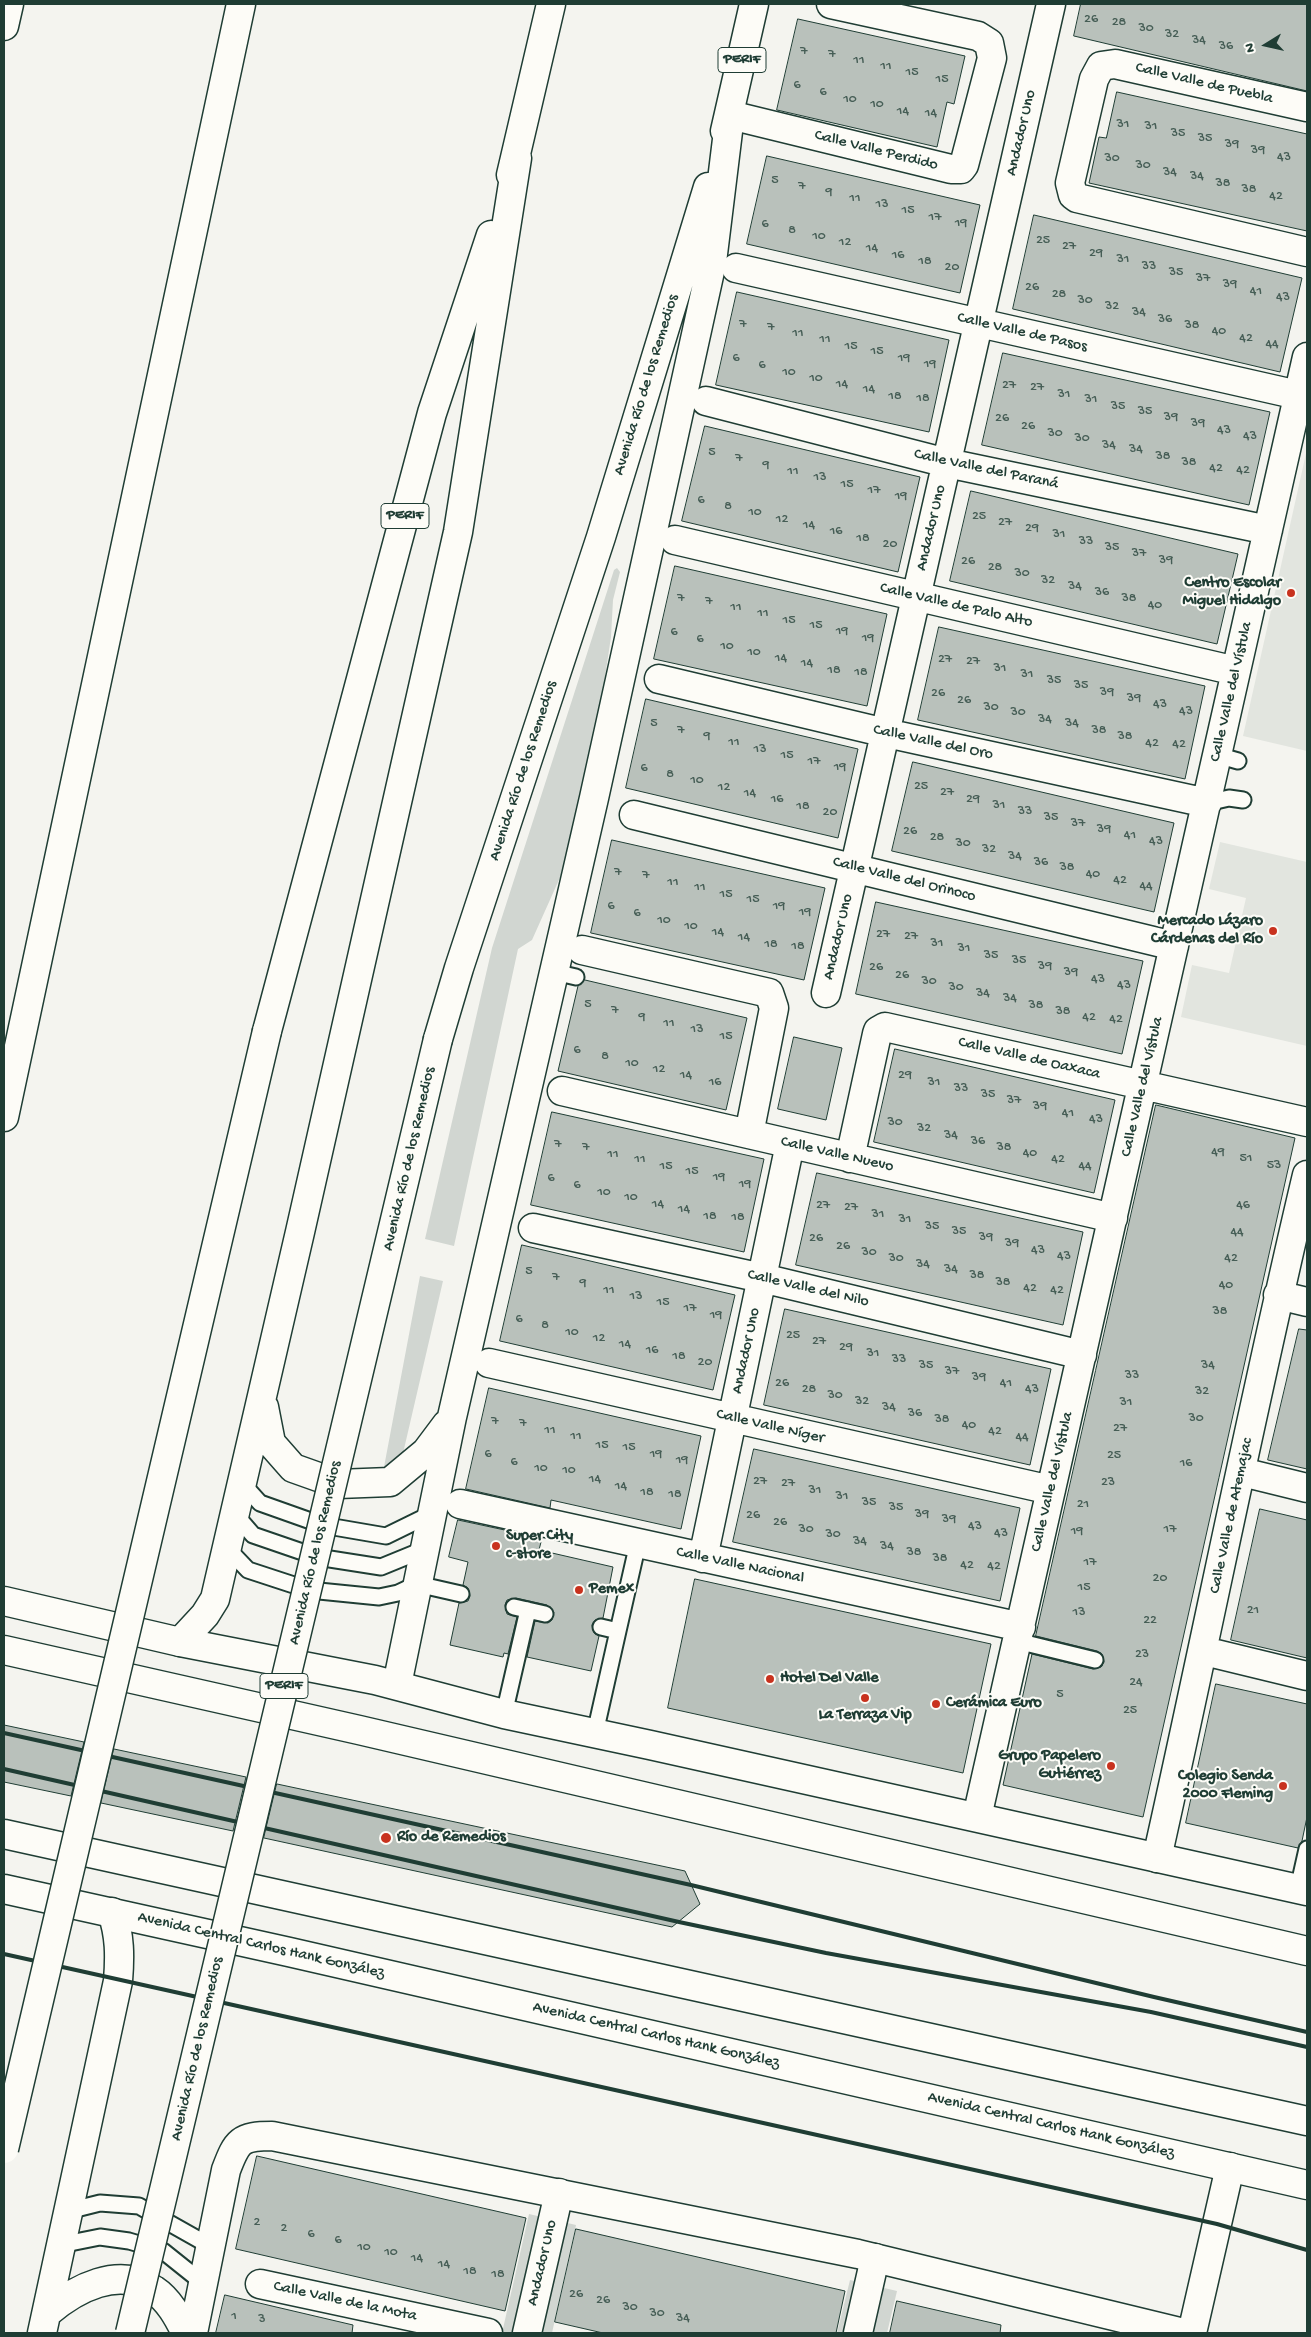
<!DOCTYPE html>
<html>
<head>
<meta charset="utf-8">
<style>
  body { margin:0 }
  #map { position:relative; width:1311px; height:2337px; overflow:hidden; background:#f4f4ef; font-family:"Gochi Hand",sans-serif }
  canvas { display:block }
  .frame { position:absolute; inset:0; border:5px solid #1f3d34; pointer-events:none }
  .north { position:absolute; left:1241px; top:20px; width:50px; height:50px; -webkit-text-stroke:4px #fdfcf7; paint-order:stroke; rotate:260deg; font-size:14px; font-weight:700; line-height:20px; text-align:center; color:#1f3d34 }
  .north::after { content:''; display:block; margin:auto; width:18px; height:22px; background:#1f3d34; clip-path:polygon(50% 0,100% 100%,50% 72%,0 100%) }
</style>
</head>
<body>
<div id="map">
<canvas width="1311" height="2337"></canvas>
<div class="frame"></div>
<div class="north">N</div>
</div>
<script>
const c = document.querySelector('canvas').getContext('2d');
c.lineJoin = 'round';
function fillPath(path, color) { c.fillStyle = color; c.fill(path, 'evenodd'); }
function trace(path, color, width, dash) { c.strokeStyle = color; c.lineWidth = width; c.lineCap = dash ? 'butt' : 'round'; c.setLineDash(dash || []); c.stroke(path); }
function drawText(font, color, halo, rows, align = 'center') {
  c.font = font + ' "Gochi Hand",sans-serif'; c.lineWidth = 4; c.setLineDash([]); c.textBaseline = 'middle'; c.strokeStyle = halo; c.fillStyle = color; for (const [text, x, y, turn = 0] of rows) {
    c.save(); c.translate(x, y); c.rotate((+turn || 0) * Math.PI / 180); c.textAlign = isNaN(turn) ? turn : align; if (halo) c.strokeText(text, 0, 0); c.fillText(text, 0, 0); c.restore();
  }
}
fillPath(new Path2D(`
  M1307 449V751L1243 736Z
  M1220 842 1307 862V1046L1181 1017 1192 965 1229 973 1246 898 1209 889Z`), '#e2e5df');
fillPath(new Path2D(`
  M617 568 620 572 613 600 611 637 596 736 562 873 532 940 518 949 454 1246 425 1239 492 948 614 570Z
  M420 1276 443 1281 401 1462 384 1467Z
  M529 2214 576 2225 552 2333H502Z
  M850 2280 897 2291 887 2333H837Z`), '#d1d6d1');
const building = new Path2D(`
  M1081 4H1307V91L1074 36Z
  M798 19 965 56 954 104 947 102 937 147 777 110Z
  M1117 92 1307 134V231L1089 183 1099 137 1106 138Z
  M767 156 980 205 960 293 747 244Z
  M1034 215 1302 278 1280 372 1013 309Z
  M737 292 949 340 929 432 716 385Z
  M1003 353 1270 412 1249 505 982 445Z
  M705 426 920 477 898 572 682 521Z
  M971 491 1238 554 1217 644 950 581Z
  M675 566 887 614 867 706 654 659Z
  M939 627 1205 686 1185 779 918 720Z
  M646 699 858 749 838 838 626 788Z
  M913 762 1174 823 1154 912 892 851Z
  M612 840 825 888 804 980 591 933Z
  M876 902 1143 961 1122 1054 856 994Z
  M585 980 747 1018 726 1110 558 1071 578 986Z
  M794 1037 842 1048 826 1120 778 1109Z
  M895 1049 1115 1100 1094 1193 874 1142Z
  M1156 1105 1295 1138 1143 1817 1003 1785 1032 1654 1093 1669 1101 1667 1104 1662 1102 1654 1097 1651 1036 1636Z
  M552 1112 764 1159 744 1252 531 1205Z
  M817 1173 1083 1232 1063 1325 796 1265Z
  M522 1245 735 1295 713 1390 500 1341Z
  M785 1309 1051 1369 1030 1465 764 1405Z
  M1299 1329 1307 1330V1469L1268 1460Z
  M489 1388 701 1436 681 1529 551 1500 550 1508 466 1489Z
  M754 1449 1020 1508 1000 1601 733 1542Z
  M1260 1509 1307 1520V1658L1231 1640Z
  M458 1520 542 1538 539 1550 613 1567 603 1618 595 1620 592 1625 594 1633 599 1636 591 1671 527 1657 535 1621 548 1623 552 1620 554 1612 547 1605 516 1598 507 1600 505 1605 507 1614 517 1617 508 1654 504 1653 503 1657 450 1645 459 1603 468 1601 470 1596 468 1588 463 1585 468 1562 449 1557Z
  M695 1579 991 1644 963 1773 668 1708Z
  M1216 1684 1307 1704V1817L1302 1841 1298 1848 1186 1823Z
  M4 1725 84 1742 71 1796 4 1782Z
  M114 1749 246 1777 233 1831 101 1803Z
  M277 1784 685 1871 700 1904 672 1927 264 1838Z
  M257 2156 526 2218 505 2311 236 2249Z
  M576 2229 845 2291 836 2333H603L555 2322Z
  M225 2295 353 2325 352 2333H216Z
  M897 2301 1001 2325 1000 2333H890Z`);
fillPath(building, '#b9c1bb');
trace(building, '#1f3d34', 1);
const lane = new Path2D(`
  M1217 755 1238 761
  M1207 803 1229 798 1243 800
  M554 972 576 977
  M241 1482 260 1503 322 1525 386 1536 433 1513
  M234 1513 253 1535 317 1557 381 1567 425 1549
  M227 1548 248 1570 309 1590 379 1597 398 1593 417 1584 461 1594
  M514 1607 545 1614
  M618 1631 638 1543
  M1017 1641 1095 1660
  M504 1714 528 1610
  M595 1733 618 1631 601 1627
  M1298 1889 1307 1849
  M68 2211 100 2203 139 2206 210 2246
  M60 2245 100 2237 129 2241 163 2251 203 2283`);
const street = new Path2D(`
  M4 26 9 4
  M1307 107 1115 64 1101 66 1094 79 1070 183 1073 195 1077 198 1307 252
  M730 115 951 169H961L964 165 992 58 989 43 978 36 831 4
  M736 268 1307 397
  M706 401 947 463 1268 530
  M675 540 1236 671
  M659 679 886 733 1207 803
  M634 815 1174 946
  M582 950 769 993 774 1008 749 1134
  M826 993 1051 4
  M562 1091 1113 1218
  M4 1117 241 4
  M850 1158 877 1034 878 1031 885 1027 1307 1122
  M533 1228 762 1278 1082 1355
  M1278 1295 1307 1302
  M489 1363 1051 1490
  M1242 1472 1307 1488
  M460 1504 1021 1627
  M703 1558 790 1144
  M1204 1651 1307 1676
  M977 1817 1307 357
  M1157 1858C1208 1630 1253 1402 1307 1175
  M260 2284 488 2333
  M527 2333 559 2193
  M858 2333 875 2258
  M1192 2333 1230 2167`);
const secondary = new Path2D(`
  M4 1601 180 1642 375 1680 504 1714 650 1745 1307 1891
  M4 1889 289 1952 1307 2185
  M193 2333 226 2170C237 2141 240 2136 272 2136L858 2254 1184 2333`);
const highway = new Path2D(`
  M725 131 754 4
  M511 175 551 4
  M267 1031 432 413 491 235
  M438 1039 459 968 601 537 708 187
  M264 1407 271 1443 293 1468 338 1484 390 1482 426 1452 447 1424
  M180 1642 205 1615 215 1599 300 1232 458 532 517 158
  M4 1650 359 1730 1307 1951
  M397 1685 452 1417 594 798 712 262 730 115
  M4 1834 1307 2121
  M48 2312C75 2289 119 2265 154 2290 169 2300 178 2317 186 2333
  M42 2333 118 1981C120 1956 120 1936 112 1912`);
trace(lane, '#1f3d34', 19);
trace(street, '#1f3d34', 31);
trace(secondary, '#1f3d34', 31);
trace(highway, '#1f3d34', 31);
trace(lane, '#fdfcf7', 15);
trace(street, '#fdfcf7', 28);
trace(secondary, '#fdfcf7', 28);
trace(highway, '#fdfcf7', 28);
trace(new Path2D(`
  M4 1733 691 1885 1154 1997 1307 2032
  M4 1769 679 1922 826 1953 1151 2012 1307 2047
  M4 1954 1217 2224 1307 2250`), '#1f3d34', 4);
const highwayBridge = new Path2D(`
  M4 2149 267 1031
  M130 2333 438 1039`);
trace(highwayBridge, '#1f3d34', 31, []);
trace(highwayBridge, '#fdfcf7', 28);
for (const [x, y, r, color] of [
  [1291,593,5,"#c8321e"],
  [1273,931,5,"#c8321e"],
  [496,1546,5,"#c8321e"],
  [579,1590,5,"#c8321e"],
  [770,1679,5,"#c8321e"],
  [865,1698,5,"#c8321e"],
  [936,1704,5,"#c8321e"],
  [1111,1766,5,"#c8321e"],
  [1283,1786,5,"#c8321e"],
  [386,1838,6,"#c8321e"]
]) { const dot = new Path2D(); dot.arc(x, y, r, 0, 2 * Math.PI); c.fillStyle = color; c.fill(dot); trace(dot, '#fdfcf7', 2); }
drawText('14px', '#465e56', null, [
  ["26",1091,20],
  ["28",1119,23],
  ["30",1146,29],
  ["32",1172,35],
  ["34",1199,41],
  ["36",1226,47],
  ["7",804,52],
  ["7",832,55],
  ["11",859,61],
  ["11",886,67],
  ["15",912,73],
  ["15",942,80],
  ["6",797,86],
  ["6",823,93],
  ["10",850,100],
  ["10",877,105],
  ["14",903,112],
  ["14",931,114],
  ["31",1123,125],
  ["31",1151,127],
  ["35",1178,134],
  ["35",1205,139],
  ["39",1232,145],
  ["39",1258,151],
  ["43",1284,158],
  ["30",1112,159],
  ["30",1143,166],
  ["34",1170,173],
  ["34",1197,177],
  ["5",775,181],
  ["38",1223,184],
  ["7",802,187],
  ["38",1249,190],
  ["9",829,193],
  ["42",1276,197],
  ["11",855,199],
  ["13",882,205],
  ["15",908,211],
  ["17",935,218],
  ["19",961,224],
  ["6",765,225],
  ["8",792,231],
  ["10",819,237],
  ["25",1043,241],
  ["12",845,243],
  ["27",1069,247],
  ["14",872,249],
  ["29",1096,254],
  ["16",898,256],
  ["31",1123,260],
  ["18",925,262],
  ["33",1149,267],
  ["20",952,268],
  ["35",1176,273],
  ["37",1203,279],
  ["39",1230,285],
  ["26",1032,288],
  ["41",1256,292],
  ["28",1059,295],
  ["43",1283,298],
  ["30",1085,301],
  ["32",1112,307],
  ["34",1139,313],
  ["36",1165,320],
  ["7",743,325],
  ["38",1192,326],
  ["7",771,328],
  ["40",1219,332],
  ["11",798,334],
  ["42",1246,339],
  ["11",825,340],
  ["44",1272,345],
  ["15",851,347],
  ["15",877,352],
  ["6",736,359],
  ["19",904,359],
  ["19",930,365],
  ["6",762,366],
  ["10",789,373],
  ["10",816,379],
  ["14",842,385],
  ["27",1009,386],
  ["27",1037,388],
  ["14",869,390],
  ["31",1064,395],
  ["18",895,397],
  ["18",923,399],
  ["31",1091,400],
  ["35",1118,407],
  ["35",1145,412],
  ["39",1171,418],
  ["26",1002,419],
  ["39",1198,424],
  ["26",1028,427],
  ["43",1224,431],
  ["30",1055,434],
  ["43",1250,437],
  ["30",1082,439],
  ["34",1109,446],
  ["34",1136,450],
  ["5",712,453],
  ["38",1163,457],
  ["7",739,459],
  ["38",1189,463],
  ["9",766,466],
  ["42",1216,469],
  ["42",1243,471],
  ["11",793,472],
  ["13",820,478],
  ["15",847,485],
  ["17",874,491],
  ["19",901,497],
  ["6",701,501],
  ["8",728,507],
  ["10",755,513],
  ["25",979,517],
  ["12",782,520],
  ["27",1005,523],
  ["14",809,526],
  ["29",1032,529],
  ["16",836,532],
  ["31",1059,535],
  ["18",863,539],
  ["33",1086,542],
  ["20",890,545],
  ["35",1112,548],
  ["37",1139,554],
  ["39",1166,561],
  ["26",968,562],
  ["28",995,568],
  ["30",1022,574],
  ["32",1048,581],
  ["34",1075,587],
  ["36",1102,593],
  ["7",681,599],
  ["38",1129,599],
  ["7",709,602],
  ["40",1155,606],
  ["11",736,608],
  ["11",763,614],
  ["15",789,621],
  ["15",816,626],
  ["19",842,632],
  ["6",674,633],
  ["19",868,639],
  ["6",700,640],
  ["10",727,647],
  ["10",754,653],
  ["14",781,659],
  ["27",945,660],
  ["27",973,662],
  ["14",807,664],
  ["31",1000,669],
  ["18",834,671],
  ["18",861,673],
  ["31",1027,675],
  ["35",1054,681],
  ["35",1081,686],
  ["39",1107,693],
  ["26",938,694],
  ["39",1134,699],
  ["26",964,701],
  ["43",1160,705],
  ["30",991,708],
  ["43",1186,712],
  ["30",1018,713],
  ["34",1045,720],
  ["5",654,724],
  ["34",1072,724],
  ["7",681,731],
  ["38",1099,731],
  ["9",707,737],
  ["38",1125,737],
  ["11",734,743],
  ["42",1152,744],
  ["42",1179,745],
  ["13",760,750],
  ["15",787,756],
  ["17",814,762],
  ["19",840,768],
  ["6",644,769],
  ["8",670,775],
  ["10",697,781],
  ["25",921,787],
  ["12",724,788],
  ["27",947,793],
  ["14",750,794],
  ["16",777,800],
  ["29",973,800],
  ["31",999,806],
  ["18",803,807],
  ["33",1025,812],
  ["20",830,813],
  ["35",1051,818],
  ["37",1078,824],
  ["39",1104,830],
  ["26",910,832],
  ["41",1130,836],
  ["28",937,838],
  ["43",1156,842],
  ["30",963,844],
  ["32",989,850],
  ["34",1015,857],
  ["36",1041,863],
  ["38",1067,868],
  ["7",618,873],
  ["40",1093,875],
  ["7",646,876],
  ["42",1120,881],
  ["11",673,883],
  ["44",1146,887],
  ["11",700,888],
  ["15",726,895],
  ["15",753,900],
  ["6",611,907],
  ["19",779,907],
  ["19",805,913],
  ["6",637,914],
  ["10",664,921],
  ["10",691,927],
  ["14",718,933],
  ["27",883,935],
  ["27",911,937],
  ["14",744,938],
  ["31",937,944],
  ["18",771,945],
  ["18",798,947],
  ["31",964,949],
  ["35",991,956],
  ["35",1019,961],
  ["39",1045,967],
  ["26",876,968],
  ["39",1071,973],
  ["26",902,976],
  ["43",1098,980],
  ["30",929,982],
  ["43",1124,986],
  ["30",956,988],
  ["34",983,994],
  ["34",1010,999],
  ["5",588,1005],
  ["38",1036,1006],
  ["7",615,1011],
  ["38",1063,1012],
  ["9",642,1018],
  ["42",1089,1018],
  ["42",1116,1020],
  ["11",669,1024],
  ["13",697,1030],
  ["15",726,1037],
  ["6",577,1051],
  ["8",605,1057],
  ["10",632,1064],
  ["12",659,1070],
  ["14",686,1076],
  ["29",905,1076],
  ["16",715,1083],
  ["31",934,1083],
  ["33",961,1089],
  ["35",988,1095],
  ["37",1014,1101],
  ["39",1040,1107],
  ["41",1068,1114],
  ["43",1096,1120],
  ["30",895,1123],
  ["32",924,1129],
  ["34",951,1136],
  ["36",978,1142],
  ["7",558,1145],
  ["7",586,1148],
  ["38",1004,1148],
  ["49",1218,1153],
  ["40",1030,1154],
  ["11",613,1155],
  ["51",1246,1159],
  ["11",640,1160],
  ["42",1058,1160],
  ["53",1274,1166],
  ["15",666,1167],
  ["44",1085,1167],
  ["15",692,1172],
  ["19",719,1178],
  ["6",551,1179],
  ["19",745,1185],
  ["6",577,1186],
  ["10",604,1193],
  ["10",631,1198],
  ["14",658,1205],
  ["27",823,1206],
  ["46",1243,1206],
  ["27",851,1208],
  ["14",684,1210],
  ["31",878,1215],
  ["18",710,1217],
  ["18",738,1218],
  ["31",905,1220],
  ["35",932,1227],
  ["35",959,1232],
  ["44",1237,1233],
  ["39",986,1238],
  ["26",816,1239],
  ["39",1012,1244],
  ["26",843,1247],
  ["43",1038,1251],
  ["30",869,1253],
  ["43",1064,1257],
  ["30",896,1259],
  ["42",1231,1259],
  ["34",923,1265],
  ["34",951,1270],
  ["5",529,1272],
  ["38",977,1276],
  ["7",556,1278],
  ["38",1003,1283],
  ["9",583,1284],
  ["40",1226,1286],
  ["42",1030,1289],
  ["11",609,1291],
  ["42",1057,1291],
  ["13",636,1297],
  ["15",663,1303],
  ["17",690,1309],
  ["38",1220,1312],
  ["19",716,1316],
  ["6",519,1320],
  ["8",545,1326],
  ["10",572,1333],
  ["25",793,1336],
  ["12",599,1339],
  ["27",819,1342],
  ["14",625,1345],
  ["29",846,1348],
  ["16",652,1351],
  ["31",873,1354],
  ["18",679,1357],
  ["33",899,1360],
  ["20",705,1363],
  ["35",926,1366],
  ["34",1208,1366],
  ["37",952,1372],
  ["33",1132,1376],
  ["39",979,1378],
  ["26",782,1384],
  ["41",1006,1384],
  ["28",809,1390],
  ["43",1032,1390],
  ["32",1202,1392],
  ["30",835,1396],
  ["32",862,1402],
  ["31",1126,1403],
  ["34",889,1408],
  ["36",915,1414],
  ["30",1196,1419],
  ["38",942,1420],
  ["7",495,1422],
  ["7",523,1424],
  ["40",969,1426],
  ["27",1120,1429],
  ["11",550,1431],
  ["42",995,1432],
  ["11",576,1437],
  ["44",1022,1438],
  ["15",602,1446],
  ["15",629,1448],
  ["6",488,1455],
  ["19",656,1455],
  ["25",1114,1456],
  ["19",682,1461],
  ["6",514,1463],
  ["16",1186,1464],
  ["10",541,1469],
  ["10",569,1471],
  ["14",595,1480],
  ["27",760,1482],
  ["23",1108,1483],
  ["27",788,1484],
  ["14",621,1487],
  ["31",815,1491],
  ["18",647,1493],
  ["18",675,1495],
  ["31",842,1497],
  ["35",869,1503],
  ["21",1083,1505],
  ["35",896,1508],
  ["39",922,1515],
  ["26",753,1516],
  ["39",949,1520],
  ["26",780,1523],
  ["43",975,1527],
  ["30",806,1530],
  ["17",1170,1530],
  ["19",1077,1532],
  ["43",1001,1534],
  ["30",833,1535],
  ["34",860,1542],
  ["34",887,1547],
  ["38",914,1553],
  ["38",940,1559],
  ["17",1090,1563],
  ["42",967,1566],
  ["42",994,1567],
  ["20",1160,1579],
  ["15",1084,1588],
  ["21",1253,1611],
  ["13",1079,1613],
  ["22",1150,1621],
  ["23",1142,1655],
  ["24",1136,1683],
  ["5",1060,1695],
  ["25",1130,1711],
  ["2",257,2223],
  ["2",284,2229],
  ["6",311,2235],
  ["6",338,2241],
  ["10",364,2248],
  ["10",391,2253],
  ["14",417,2259],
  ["14",444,2265],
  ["18",470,2272],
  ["18",498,2275],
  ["26",576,2295],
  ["26",603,2301],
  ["30",630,2308],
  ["30",657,2314],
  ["1",234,2317],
  ["34",683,2319],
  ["3",262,2320]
]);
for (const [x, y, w] of [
  [742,60,48],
  [405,516,48],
  [284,1686,48]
]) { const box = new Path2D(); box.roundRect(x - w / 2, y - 12.5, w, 25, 4); c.fillStyle = '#fdfcf7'; c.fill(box); trace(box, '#1f3d34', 1); }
drawText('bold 15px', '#1f3d34', null, [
  ["PERIF",742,60],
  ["PERIF",405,516],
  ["PERIF",284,1686]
]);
drawText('16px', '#1f3d34', '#fdfcf7', [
  ["Calle Valle de Puebla",1204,84,13],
  ["Andador Uno",1022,133,-77],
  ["Calle Valle Perdido",876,151,14],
  ["Calle Valle de Pasos",1022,333,13],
  ["Avenida Río de los Remedios",647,385,-73],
  ["Calle Valle del Paraná",986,470,12],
  ["Andador Uno",932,528,-77],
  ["Calle Valle de Palo Alto",956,606,13],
  ["Calle Valle del Vístula",1232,692,-77],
  ["Calle Valle del Oro",933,743,12],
  ["Avenida Río de los Remedios",524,771,-72],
  ["Calle Valle del Orinoco",904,880,14],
  ["Andador Uno",839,937,-77],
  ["Calle Valle de Oaxaca",1029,1059,13],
  ["Calle Valle del Vístula",1143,1087,-77],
  ["Calle Valle Nuevo",837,1155,13],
  ["Avenida Río de los Remedios",410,1159,-77],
  ["Calle Valle del Nilo",808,1289,13],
  ["Andador Uno",747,1351,-78],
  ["Calle Valle Níger",770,1427,13],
  ["Calle Valle del Vístula",1053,1482,-77],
  ["Calle Valle de Atemajac",1232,1516,-78],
  ["Avenida Río de los Remedios",316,1553,-77],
  ["Calle Valle Nacional",740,1566,12],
  ["Avenida Central Carlos Hank González",261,1946,13],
  ["Avenida Central Carlos Hank González",656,2036,13],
  ["Avenida Río de los Remedios",198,2049,-77],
  ["Avenida Central Carlos Hank González",1051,2126,13],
  ["Andador Uno",543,2263,-77],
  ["Calle Valle de la Mota",345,2302,12]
]);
drawText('bold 16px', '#1f3d34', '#fdfcf7', [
  ["Centro Escolar",1281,584,"right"],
  ["Miguel Hidalgo",1281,602,"right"],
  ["Mercado Lázaro",1263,922,"right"],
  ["Cárdenas del Río",1263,940,"right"],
  ["Super City",506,1537],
  ["c-store",506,1555],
  ["Pemex",589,1590],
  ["Hotel Del Valle",780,1679],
  ["Cerámica Euro",946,1704],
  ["La Terraza Vip",865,1716,"center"],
  ["Grupo Papelero",1101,1757,"right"],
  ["Gutiérrez",1101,1775,"right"],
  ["Colegio Senda",1273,1777,"right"],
  ["2000 Fleming",1273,1795,"right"],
  ["Río de Remedios",397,1838]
], 'left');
</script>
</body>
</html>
